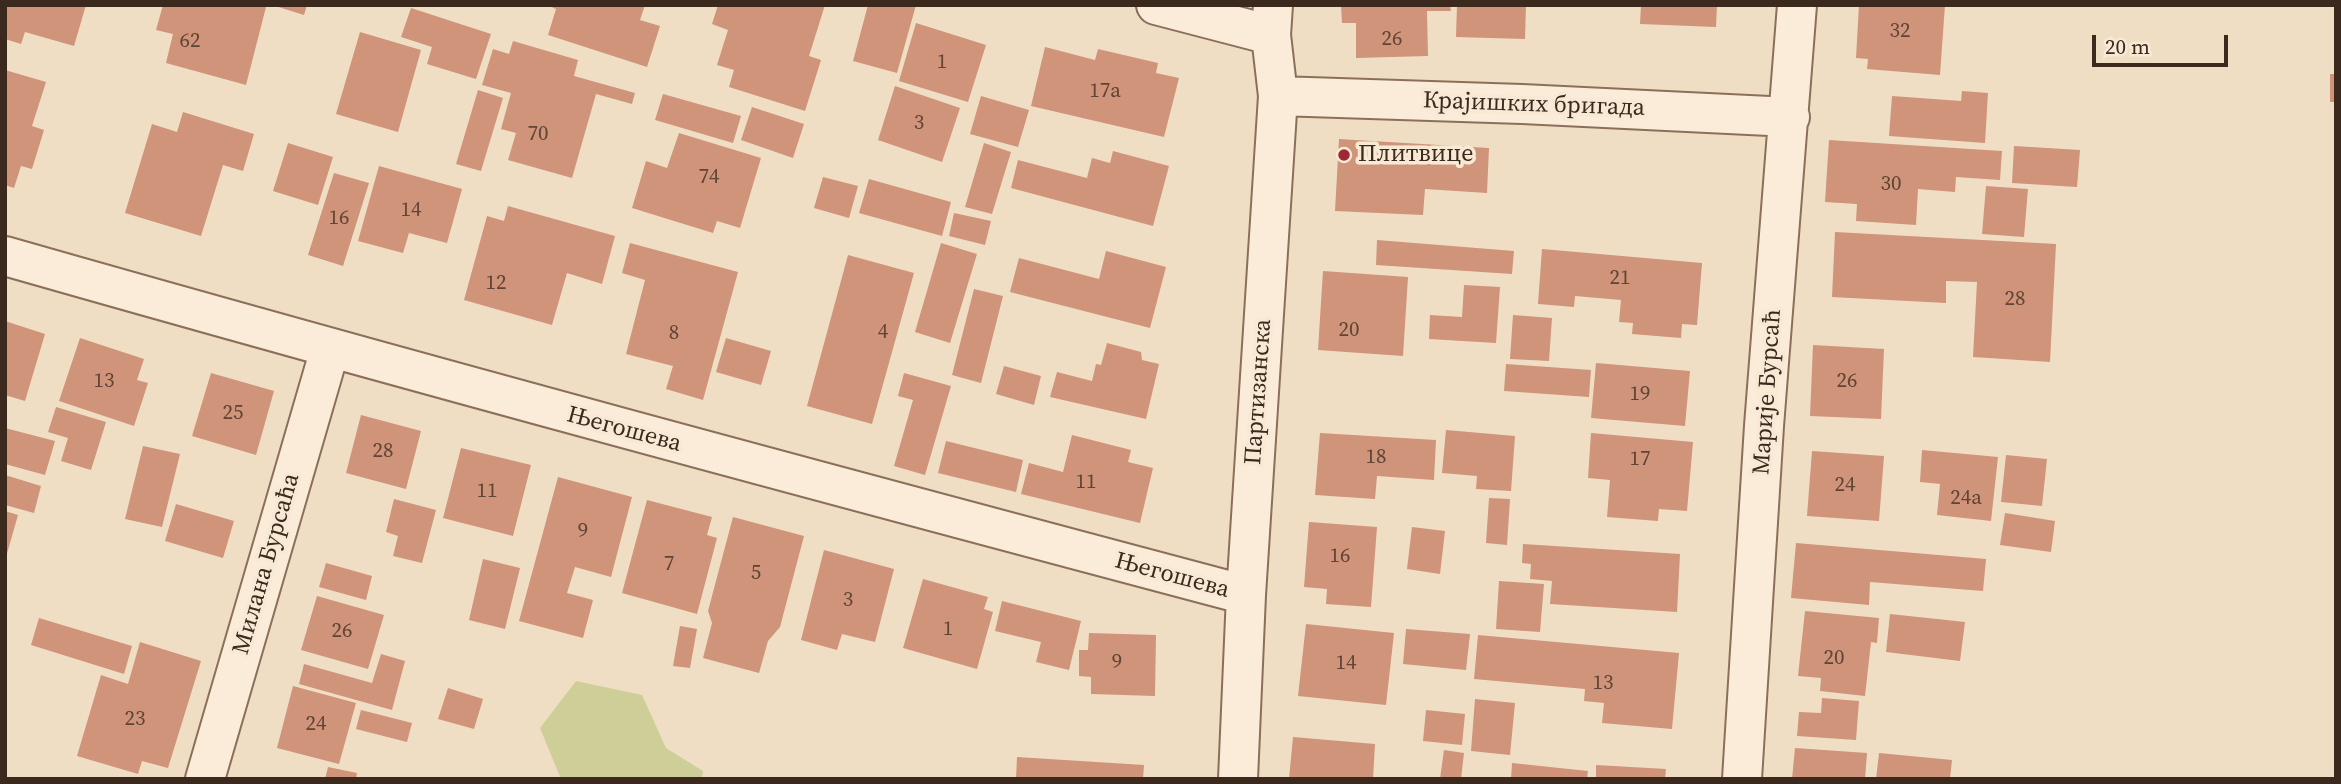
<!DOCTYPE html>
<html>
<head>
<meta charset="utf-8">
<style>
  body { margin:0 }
  #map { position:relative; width:2341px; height:784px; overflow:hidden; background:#f0dec4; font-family:"Source Serif 4",serif }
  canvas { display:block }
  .frame { position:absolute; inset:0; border:7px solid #3b291e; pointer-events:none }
  .scale { position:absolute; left:2092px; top:35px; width:136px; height:32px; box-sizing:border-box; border:4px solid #3b291e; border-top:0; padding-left:9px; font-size:21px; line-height:24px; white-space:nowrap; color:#3b291e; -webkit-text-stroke:5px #f7e9d4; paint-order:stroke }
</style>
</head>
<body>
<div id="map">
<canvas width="2341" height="784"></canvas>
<div class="frame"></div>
<div class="scale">20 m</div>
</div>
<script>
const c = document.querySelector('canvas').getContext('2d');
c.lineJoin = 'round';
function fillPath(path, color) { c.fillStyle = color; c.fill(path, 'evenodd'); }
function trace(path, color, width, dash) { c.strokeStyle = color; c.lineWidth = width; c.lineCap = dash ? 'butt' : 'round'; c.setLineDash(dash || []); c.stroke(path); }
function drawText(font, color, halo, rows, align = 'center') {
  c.font = font + ' "Source Serif 4",serif'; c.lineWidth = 7; c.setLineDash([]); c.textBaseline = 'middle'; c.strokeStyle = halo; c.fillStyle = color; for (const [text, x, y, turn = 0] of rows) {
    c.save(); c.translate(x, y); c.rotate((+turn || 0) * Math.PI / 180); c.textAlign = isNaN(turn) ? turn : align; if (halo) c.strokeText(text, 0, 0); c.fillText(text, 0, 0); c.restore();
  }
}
fillPath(new Path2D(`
  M576 681 642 695 666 748 703 771 702 779H561L540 728Z`), '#cece98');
fillPath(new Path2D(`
  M5 5H86L74 46 25 32 21 44 5 39Z
  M163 5H258L266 7 246 85 166 63 173 34 156 30Z
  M272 5H307L304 15Z
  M547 5H645L640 20 660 26 647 67 548 35 556 9Z
  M718 5H825L809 56 821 60 805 111 729 87 734 70 717 65 728 30 712 24Z
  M868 5H916L897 73 853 61Z
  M1341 5H1450L1451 11H1427L1428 56 1356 58V23H1342Z
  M1457 5H1526L1525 39 1456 37Z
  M1641 5H1717L1716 27 1640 24Z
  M1859 5H1945L1940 75 1867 69 1868 59 1856 58Z
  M411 8 491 34 476 79 427 64 432 47 401 37Z
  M916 23 986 45 968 102 899 81Z
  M360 32 421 50 398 132 336 114Z
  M513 41 578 60 574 76 635 93 632 104 596 94 572 178 508 160 516 133 501 129 511 93 482 85 493 49 509 54Z
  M1045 47 1095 60 1098 49 1158 63 1156 73 1179 78 1164 137 1031 106Z
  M5 70 46 82 32 126 44 130 32 169 21 166 14 188 5 185Z
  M2330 74H2336V102H2330Z
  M895 86 960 108 942 162 878 140Z
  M478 90 503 98 481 171 456 164Z
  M1962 91 1988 93 1985 143 1889 136 1892 96 1961 101Z
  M663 94 741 116 733 143 655 120Z
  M981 96 1029 110 1018 147 970 134Z
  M752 107 804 124 793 158 741 140Z
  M183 112 254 134 243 171 223 165 201 236 125 213 152 124 177 132Z
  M679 133 761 158 740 228 717 221 713 233 632 208 646 161 667 168Z
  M1339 139 1489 148 1487 193 1425 189 1423 215 1335 211Z
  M1829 140 2002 151 2000 180 1956 177 1955 192 1918 189 1916 225 1856 221 1857 204 1825 202Z
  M288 143 333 157 318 205 273 191Z
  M984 143 1011 152 992 214 965 207Z
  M2014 146 2080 150 2077 187 2012 183Z
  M1113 151 1169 166 1153 226 1011 188 1018 160 1087 178 1092 158 1110 163Z
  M379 166 462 189 447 243 409 233 403 253 358 241Z
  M334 173 369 183 343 266 308 255Z
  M823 177 858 186 849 218 814 208Z
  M869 179 951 202 942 236 859 213Z
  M1986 186 2028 189 2024 237 1982 234Z
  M508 206 615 236 602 284 567 273 552 325 464 300 487 216 504 221Z
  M954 213 991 221 985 245 949 236Z
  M1835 232 2056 244 2050 362 1973 357 1977 282 1946 281V303L1832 297Z
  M1377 240 1514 251 1512 274 1376 265Z
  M630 243 738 272 703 400 666 389 673 366 626 354 645 280 622 273Z
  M941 243 977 254 950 343 915 332Z
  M1542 249 1702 263 1697 325 1682 324 1681 338 1632 334 1633 323 1619 322 1621 300 1575 296 1574 307 1538 304Z
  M1106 251 1166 267 1150 328 1010 292 1019 258 1099 279Z
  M848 255 914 273 872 424 807 406Z
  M1323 271 1408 277 1403 356 1318 350Z
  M1464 285 1500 287 1496 343 1429 339 1430 315 1462 317Z
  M974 289 1003 296 981 383 952 375Z
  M1513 315 1552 318 1549 361 1510 359Z
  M5 321 45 334 25 401 5 395Z
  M80 338 144 359 137 380 148 383 134 426 59 401Z
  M726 338 771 351 761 385 716 372Z
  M1107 343 1141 352 1142 360 1159 364 1146 419 1050 397 1057 372 1092 381 1096 364 1101 365Z
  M1813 345 1884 349 1881 419 1810 416Z
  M1596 363 1690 371 1685 426 1591 418Z
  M1506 364 1591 370 1589 397 1504 391Z
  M1004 366 1041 376 1034 405 996 394Z
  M211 373 274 391 256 455 192 436Z
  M904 373 951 386 925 475 894 466 913 400 898 396Z
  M56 407 106 422 91 470 61 461 68 438 48 432Z
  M361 415 421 431 406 489 346 473Z
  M5 428 55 441 45 475 5 464Z
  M1446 430 1515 436 1511 491 1476 489 1477 476 1442 473Z
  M1320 433 1436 440 1434 480 1377 476 1375 499 1315 495Z
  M1591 433 1693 442 1687 511 1659 509 1658 521 1607 517 1610 480 1588 478Z
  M1072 435 1131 450 1128 462 1153 468 1140 523 1021 494 1029 463 1063 472Z
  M946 441 1023 460 1016 492 938 473Z
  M143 446 180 454 162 527 125 519Z
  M461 448 531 465 513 536 443 518Z
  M1922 450 1998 457 1991 521 1937 515 1940 484 1920 482Z
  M1812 451 1884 456 1879 521 1807 516Z
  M2006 455 2047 459 2042 506 2001 502Z
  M5 475 41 486 34 513 5 505Z
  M558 477 632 497 611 577 575 567 567 593 593 600 583 638 519 621Z
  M1489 498 1510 499 1507 545 1486 543Z
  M394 499 436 510 422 563 393 556 398 536 386 532Z
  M647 500 712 517 707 535 717 538 697 614 622 593Z
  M176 504 234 521 223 558 165 541Z
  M5 511 18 515 6 557H5Z
  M2005 513 2055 521 2051 552 2000 545Z
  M733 517 804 536 780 627 768 641 759 673 703 658 712 623 708 611Z
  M1309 522 1377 527 1371 607 1326 604 1327 589 1304 587Z
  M1412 527 1445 531 1440 574 1407 569Z
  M1796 543 1986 559 1983 591 1870 582 1869 605 1791 598Z
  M1523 544 1680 554 1677 612 1550 604 1552 581 1530 579 1531 564 1522 563Z
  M824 550 894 569 875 642 842 634 837 650 801 640Z
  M483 559 520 568 505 629 469 620Z
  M326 563 372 576 366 600 319 587Z
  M923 579 988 597 984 609 993 612 977 669 903 648Z
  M1499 581 1544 584 1540 632 1496 629Z
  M317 596 384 615 368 669 301 650Z
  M1002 601 1081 621 1069 670 1036 662 1041 642 995 631Z
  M1805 611 1879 618 1877 643 1871 642 1865 696 1820 691 1821 678 1798 676Z
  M1890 614 1965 622 1960 661 1886 652Z
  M39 618 132 646 124 674 31 645Z
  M1306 624 1394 633 1386 705 1298 696Z
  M680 626 697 629 690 668 673 666Z
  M1406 629 1470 634 1466 670 1403 664Z
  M1089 633 1156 635 1155 696 1091 694V677L1079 676V650H1088Z
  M1478 635 1679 653 1672 729 1602 723 1604 703 1584 701 1585 689 1474 679Z
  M140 642 201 661 168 768 142 761 138 774 77 756 101 675 128 684Z
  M381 654 405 661 392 710 299 684 304 664 372 683Z
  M293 686 356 703 339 764 277 748Z
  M448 688 483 699 474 729 438 719Z
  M1822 698 1859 701 1856 740 1797 736 1799 712 1821 713Z
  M1475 699 1515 703 1510 755 1471 751Z
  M361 710 412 723 407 742 356 729Z
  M1426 710 1465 714 1462 745 1423 741Z
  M1293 737 1375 744 1373 779H1289Z
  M1795 748 1867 753 1865 779H1792Z
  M1444 750 1464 753 1461 779H1440Z
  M1879 753 1952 760 1950 779H1876Z
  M1017 757 1144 765 1143 779H1016Z
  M1512 763 1588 771 1587 779H1511Z
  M1596 765 1666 769 1665 779H1596Z
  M328 767 357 773 356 779H325Z`), '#cf9479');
const street = new Path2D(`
  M1156 5 1271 35
  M1278 96 1522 104 1790 117
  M5 256C418 374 832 485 1246 595
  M205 779 330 349
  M1238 779 1246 595 1278 96 1271 35 1273 5
  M1742 779 1764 426 1797 5`);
trace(street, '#8b6f5a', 42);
trace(street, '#faecd8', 38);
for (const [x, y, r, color] of [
  [1344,155,7,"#9d2835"]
]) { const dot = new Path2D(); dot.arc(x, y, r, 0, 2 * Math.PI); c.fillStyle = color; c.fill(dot); trace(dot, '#f7e9d4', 2.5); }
drawText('21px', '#604435', null, [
  ["32",1900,32],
  ["26",1392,40],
  ["62",190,42],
  ["1",942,63],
  ["17a",1105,92],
  ["3",919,124],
  ["70",538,135],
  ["74",709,178],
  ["30",1891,185],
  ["14",411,211],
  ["16",339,219],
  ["21",1620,279],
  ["12",496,284],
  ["28",2015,300],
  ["20",1349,331],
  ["4",883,333],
  ["8",674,334],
  ["13",104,382],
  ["26",1847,382],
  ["19",1640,395],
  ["25",233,414],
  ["28",383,452],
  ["18",1376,458],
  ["17",1640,460],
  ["11",1086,483],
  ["24",1845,486],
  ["11",487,492],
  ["24a",1966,499],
  ["9",583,532],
  ["16",1340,557],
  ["7",669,565],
  ["5",756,574],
  ["3",848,601],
  ["1",948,630],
  ["26",342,632],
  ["20",1834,659],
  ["9",1117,663],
  ["14",1346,664],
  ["13",1603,684],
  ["23",135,720],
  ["24",316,725]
]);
drawText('24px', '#3b291e', '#f7e9d4', [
  ["Крајишких бригада",1534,105,2],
  ["Партизанска",1259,392,-86],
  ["Марије Бурсаћ",1768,392,-86],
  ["Његошева",624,430,15],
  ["Милана Бурсаћа",267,564,-74],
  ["Његошева",1172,576,15]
]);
drawText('24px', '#3b291e', '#f7e9d4', [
  ["Плитвице",1358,155]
], 'left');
</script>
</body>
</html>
